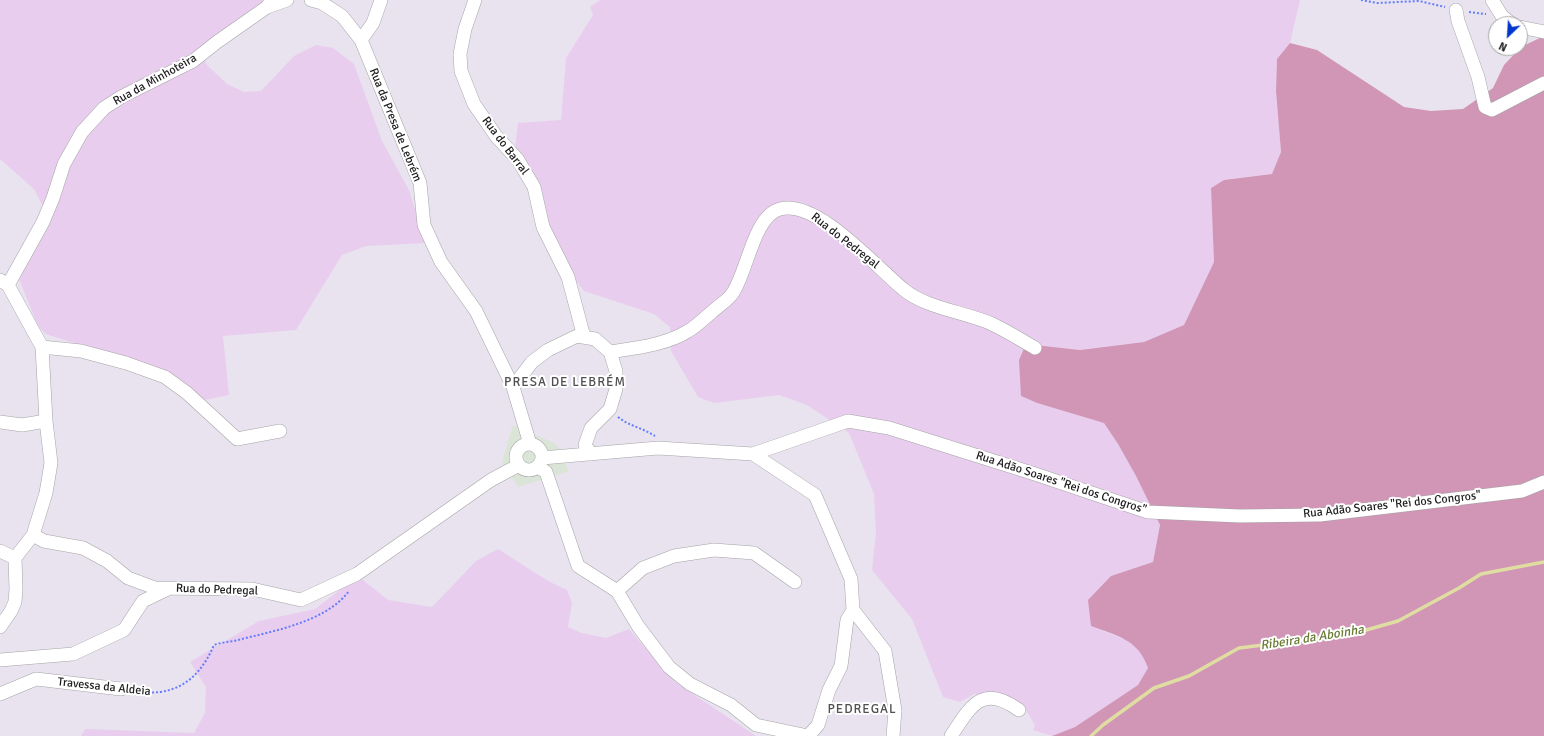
<!DOCTYPE html>
<html>
<head>
<meta charset="utf-8">
<style>
  body { margin:0 }
  #map { position:relative; width:1544px; height:736px; overflow:hidden; background:#e8e3ef; font-family:Signika,sans-serif }
  canvas { display:block }
  .north { position:absolute; left:1488px; top:16px; width:40px; height:40px; box-sizing:border-box; background:#fff; border:1px solid #a5a5a5; border-radius:50%; rotate:205deg; font-size:11px; font-weight:700; line-height:16px; text-align:center; color:#1d1d1d }
  .north::after { content:''; display:block; margin:auto; width:14px; height:18px; background:#0035cb; clip-path:polygon(50% 0,100% 100%,50% 72%,0 100%) }
</style>
</head>
<body>
<div id="map">
<canvas width="1544" height="736"></canvas>
<div class="north">N</div>
</div>
<script>
const c = document.querySelector('canvas').getContext('2d');
c.lineJoin = 'round';
function fillPath(path, color) { c.fillStyle = color; c.fill(path, 'evenodd'); }
function trace(path, color, width, dash) { c.strokeStyle = color; c.lineWidth = width; c.lineCap = dash ? 'butt' : 'round'; c.setLineDash(dash || []); c.stroke(path); }
function drawText(font, color, halo, rows, align = 'center') {
  c.font = font + ' Signika,sans-serif'; c.lineWidth = 4; c.setLineDash([]); c.textBaseline = 'middle'; c.strokeStyle = halo; c.fillStyle = color; for (const [text, x, y, turn = 0] of rows) {
    c.save(); c.translate(x, y); c.rotate((+turn || 0) * Math.PI / 180); c.textAlign = isNaN(turn) ? turn : align; if (halo) c.strokeText(text, 0, 0); c.fillText(text, 0, 0); c.restore();
  }
}
fillPath(new Path2D(`
  M0 0H266L203 47 206 64 227 84 244 92 261 91 294 56 316 45 333 48 354 64 382 141 409 190 425 243 366 246 342 255 296 330 223 336 229 395 199 401 175 376 46 334 38 326 19 279 49 218 34 189 0 159Z
  M600 0H1300L1290 43 1277 59 1276 91 1281 152 1272 174 1224 180 1211 188 1214 262 1184 325 1144 342 1080 350 1026 344 1021 396 1037 403 1104 423 1118 444 1136 476 1160 525 1153 562 1111 576 1091 626 1131 642 1145 658 1148 668 1138 685 1075 727 1052 736 1033 730 1035 725 1022 704 992 696 974 694 960 702 943 697 912 619 872 570 876 533 874 494 849 433 807 405 779 395 714 403 698 397 671 351 670 327 654 314 584 291 554 252 515 148 518 123 561 120 566 58 593 15 590 7Z
  M498 549 548 581 567 590 572 603 568 627 582 633 606 638 629 629 675 682 756 736H81L85 729 194 733 205 713 206 687 190 662 259 621 315 609 358 576 388 600 432 607 476 561Z`), '#e9cdef');
fillPath(new Path2D(`
  M1544 36V736H1052L1075 727 1138 685 1148 668C1138 639 1117 636 1091 626L1088 600 1111 576 1153 562 1160 525 1136 476 1118 444 1104 423 1037 403 1021 396 1019 360 1026 344 1080 350 1144 342 1184 325 1214 262 1211 188 1224 180 1272 174 1281 152 1276 91 1277 59 1290 43 1317 50 1404 107 1431 111 1463 109 1493 88 1504 65 1521 47Z`), '#d195b6');
fillPath(new Path2D(`
  M513 425 556 444 569 471 518 487 502 462Z`), '#dbe5d7');
trace(new Path2D(`
  M1091 736 1103 725 1154 688 1189 676 1239 648 1352 634 1398 621 1459 588 1481 574 1544 562`), '#dfdda1', 3.5);
const minor = new Path2D(`
  M311 0 322 3 342 16 361 40 420 183 424 225 441 262 476 311 513 387 530 444
  M475 0 465 29 460 54 461 71 474 104 496 136 518 160 534 187 543 227 568 277 584 337
  M1492 0 1502 16 1512 24
  M267 7 287 0
  M1456 10 1458 21 1478 77 1485 107 1492 110 1544 83
  M1520 27 1544 32
  M361 40 373 23 381 0
  M0 280 8 285 42 347 46 421 51 463 46 493 33 535 15 558 16 589 15 602 11 611 0 627
  M8 285 43 222 53 198 64 164 82 132 104 108 121 97 193 61 217 42 267 7 272 0
  M42 347 81 351 126 363 165 377 187 393 237 439 280 431
  M610 352C635 348 666 345 688 331 697 326 704 318 712 312 718 306 727 301 732 294 747 274 753 216 780 209 817 199 875 266 903 289 925 308 965 312 992 324 1007 331 1021 340 1035 348
  M513 387 532 362 548 350 577 336 595 339 610 352 616 371V389L610 409 591 428 585 445 591 454
  M0 422 22 425 46 421
  M516 457a13 13 0 1 1 26 0a13 13 0 1 1-26 0Z
  M753 454 848 421 889 428 1035 474 1148 512 1240 516 1320 515 1522 491 1544 482
  M542 458 658 448 753 454 815 495 851 579 853 610 885 651 895 710 893 736
  M538 467 546 472 578 566 617 591 638 626 669 667 690 684 731 705 756 725 808 736 818 725 829 690 841 666 847 620 853 610
  M33 535 44 541 83 548 107 561 128 578 155 588 252 589 301 600 357 574 491 480 519 465
  M0 551 15 558
  M617 591 643 568 674 556 714 550 754 553 795 582
  M0 660 73 654 124 630 143 601 168 589
  M0 694 36 679 121 689
  M951 736C971 706 982 683 1019 710`);
trace(minor, '#a4a4a4', 14);
trace(new Path2D(`
  M1361 0 1377 3 1419 1 1445 7
  M1469 12 1486 14
  M618 417C629 426 643 428 655 436
  M132 691C173 698 198 682 214 645 222 642 230 642 238 640 273 631 326 622 349 591`), '#647cff', 2, [2, 2]);
trace(minor, '#fff', 13);
drawText('12px', '#1d1d1d', '#fff', [
  ["Rua da Minhoteira",155,80,-29],
  ["Rua da Presa de Lebrém",395,125,68],
  ["Rua do Barral",505,146,53],
  ["Rua do Pedregal",845,241,38],
  ["Rua Adão Soares \"Rei dos Congros\"",1061,483,18],
  ["Rua Adão Soares \"Rei dos Congros\"",1392,505,-6],
  ["Rua do Pedregal",217,590,2],
  ["Travessa da Aldeia",104,687,6]
]);
c.letterSpacing = '1px';
drawText('13px', '#505050', '#fff', [
  ["PRESA DE LEBRÉM",565,383],
  ["PEDREGAL",862,710]
]);
c.letterSpacing = '0px';
drawText('italic 13px', '#697a33', '#fff', [
  ["Ribeira da Aboinha",1312,638,-9]
]);
</script>
</body>
</html>
